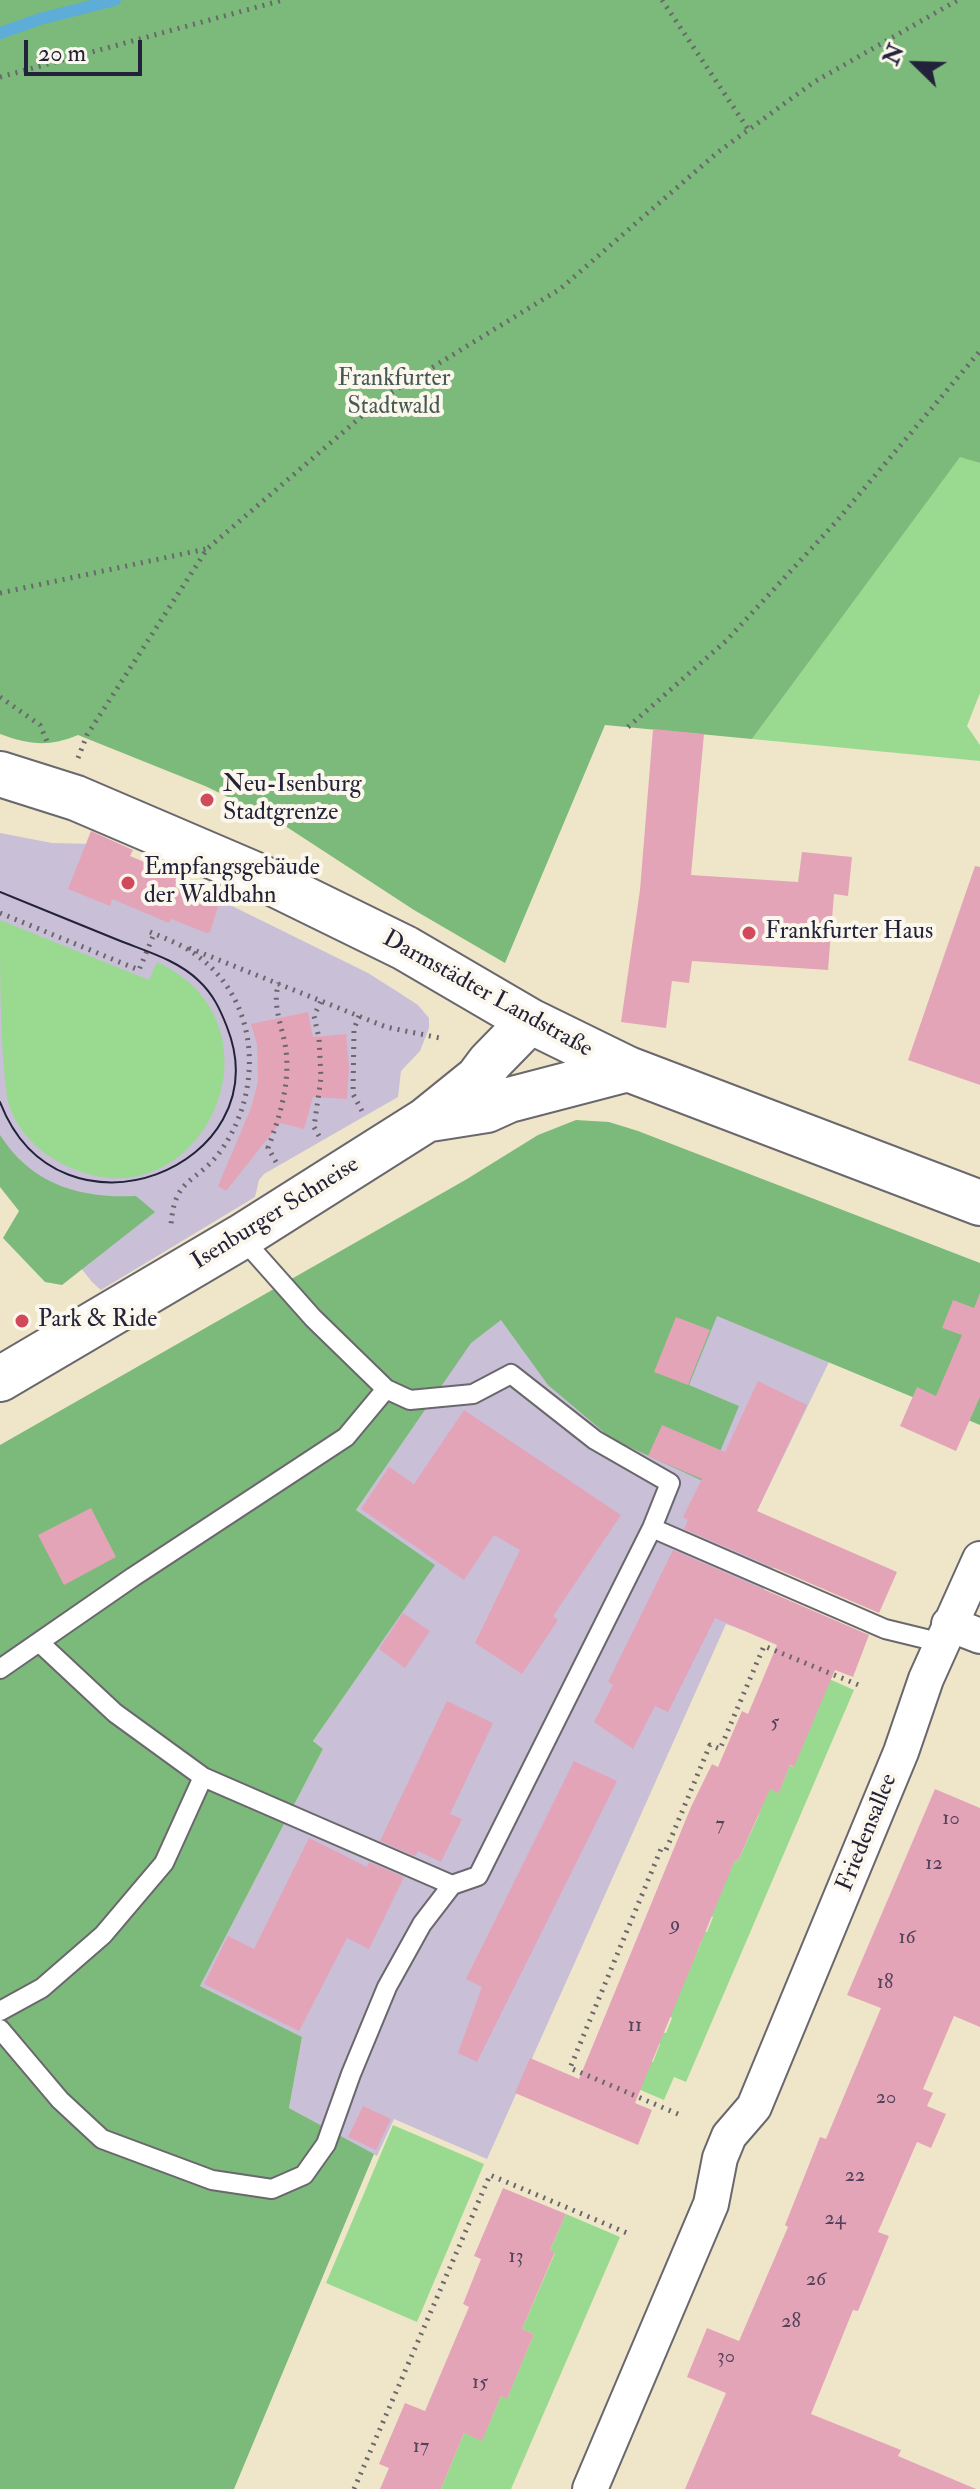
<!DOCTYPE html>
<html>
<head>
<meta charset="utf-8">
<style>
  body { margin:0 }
  #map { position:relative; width:980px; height:2489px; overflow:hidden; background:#efe6ca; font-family:"IM FELL Double Pica",serif }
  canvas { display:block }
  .north { position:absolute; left:876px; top:24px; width:80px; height:80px; -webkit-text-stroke:6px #fbf7ec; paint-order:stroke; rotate:293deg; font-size:22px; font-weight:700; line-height:32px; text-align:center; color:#22223b }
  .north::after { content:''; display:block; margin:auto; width:28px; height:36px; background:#22223b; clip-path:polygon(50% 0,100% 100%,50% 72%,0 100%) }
  .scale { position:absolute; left:24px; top:40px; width:118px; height:36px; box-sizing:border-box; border:4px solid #22223b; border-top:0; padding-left:10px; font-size:24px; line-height:28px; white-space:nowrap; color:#22223b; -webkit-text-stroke:6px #fbf7ec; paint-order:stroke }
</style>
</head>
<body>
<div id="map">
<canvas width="980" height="2489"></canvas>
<div class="north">N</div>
<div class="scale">20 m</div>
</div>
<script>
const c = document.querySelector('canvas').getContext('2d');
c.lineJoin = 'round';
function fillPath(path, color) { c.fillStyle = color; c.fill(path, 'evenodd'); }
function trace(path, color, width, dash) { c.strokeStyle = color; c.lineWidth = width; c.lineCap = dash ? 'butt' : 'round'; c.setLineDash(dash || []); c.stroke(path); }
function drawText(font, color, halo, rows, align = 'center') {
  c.font = font + ' "IM FELL Double Pica",serif'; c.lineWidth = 8; c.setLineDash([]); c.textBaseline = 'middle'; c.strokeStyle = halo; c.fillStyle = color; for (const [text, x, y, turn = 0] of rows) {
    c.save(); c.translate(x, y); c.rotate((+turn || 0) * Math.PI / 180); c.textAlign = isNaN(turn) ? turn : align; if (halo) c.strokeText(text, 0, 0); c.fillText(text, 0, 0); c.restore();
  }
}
fillPath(new Path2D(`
  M0 833 52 843 91 844 154 866 187 880 185 886 220 900 368 973 398 992 418 1005 429 1018V1028L420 1051 401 1071 398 1097 264 1174 259 1180 255 1197 101 1290 92 1282 0 1168Z
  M648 1287 829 1362 741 1544 777 1559 745 1631 726 1624 487 2159 394 2119 377 2156 289 2108 302 2037 200 1986 323 1749 313 1741 434 1565 356 1510 470 1343 461 1329Z`), '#c9bfd7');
fillPath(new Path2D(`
  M960 456 980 463V693L967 726 980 745V761L752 739Z
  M0 920 149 980 157 962C295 1026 200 1228 69 1167 41 1155 17 1132 8 1102 0 1053 0 973 0 920Z
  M827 1678 854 1690 686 2082 674 2077 664 2100 638 2089 650 2061 653 2062 660 2044 657 2043 662 2032 666 2033 672 2018 669 2016 701 1943 703 1931 707 1932 713 1917 710 1915 735 1860 738 1861 758 1817 767 1787 779 1792 790 1765 793 1767Z
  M393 2125 484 2164 417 2322 326 2283Z
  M566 2214 620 2237 511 2489H441L464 2433 482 2440 501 2396 507 2398 534 2334 522 2329 555 2253 550 2250Z`), '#9ada90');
fillPath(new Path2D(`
  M0 0H980V463L960 457 752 739 605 725 505 963 414 910 276 820 205 786 78 735C49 747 30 745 0 734Z
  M576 1120 609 1122 638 1131 980 1263V1425L717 1316 689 1385 739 1406 707 1483 612 1439 548 1385 501 1320 471 1343 356 1510 435 1565 313 1741 323 1749 200 1986 302 2037 289 2108 374 2154 234 2489H0V1445L467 1179 538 1135Z
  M0 1135C31 1184 80 1199 136 1196L155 1212 62 1285 45 1282 3 1238 19 1211 0 1187Z`), '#7bba7a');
trace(new Path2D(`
  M0 33 40 19 115 0`), '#5eadd8', 12);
fillPath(new Path2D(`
  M653 729 704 734 691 875 798 882 802 852 852 857 848 896 834 894 828 970 692 961 689 983 672 981 666 1028 621 1022 640 890Z
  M91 831 133 850 130 856 187 880 184 886 220 900 210 932 207 933 171 919 169 923 112 899 110 906 68 889Z
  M975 866 980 867V1085L908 1060Z
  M308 1012 313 1037 346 1034 349 1067 347 1099 313 1097 304 1129 280 1123 226 1191 218 1186 251 1108 258 1082 257 1044 251 1024Z
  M980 1293V1397L956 1451 900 1426 917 1387 936 1396 962 1335 942 1328 953 1300 974 1308Z
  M676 1317 710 1330 688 1385 654 1372Z
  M758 1381 807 1405 757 1511 897 1572 879 1613 684 1529 688 1520 683 1517 702 1479 648 1456 662 1425 725 1452Z
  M464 1410 621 1515 553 1616 558 1620 522 1674 475 1643 520 1550 494 1535 464 1580 361 1509 389 1467 414 1484Z
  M91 1508 116 1557 64 1585 38 1535Z
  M673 1550 869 1635 853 1677 835 1670 794 1767 790 1765 779 1793 770 1789 738 1861 735 1860 635 2103 652 2110 638 2145 515 2093 530 2058 579 2079 691 1807 712 1764 718 1767 742 1711 748 1714 777 1645 715 1618 668 1712 655 1706 633 1749 594 1722 613 1685 608 1682Z
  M403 1613 430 1631 405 1668 379 1649Z
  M447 1701 493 1723 450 1814 462 1819 441 1862 418 1851 415 1856 380 1841Z
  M574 1761 617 1781 477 2062 458 2053 482 1987 466 1979Z
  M935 1789 980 1808V2027L954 2016 923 2089 933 2093 927 2106 946 2114 931 2148 917 2142 878 2232 889 2236 858 2311 853 2310 811 2414 901 2450 898 2456 976 2489H685L726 2393 687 2377 707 2328 739 2341 788 2227 785 2225 820 2137 826 2139 881 2008 847 1995Z
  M309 1838 367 1867 369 1862 404 1877 369 1949 347 1938 299 2031 204 1984 228 1936 254 1949Z
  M363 2106 391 2119 376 2150 348 2137Z
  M503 2188 566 2214 550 2250 555 2252 522 2329 534 2334 507 2399 501 2396 482 2441 464 2433 441 2489H380L389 2468 379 2464 405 2403 425 2411 469 2307 463 2304 481 2259 474 2256Z`), '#e4a4b8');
const service = new Path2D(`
  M241 1237 313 1318 386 1389 410 1400 473 1394 511 1374 595 1440 670 1483 652 1528 885 1629 926 1639 939 1649
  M40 1643 115 1713 203 1777 452 1885 478 1876 652 1528
  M0 1669 133 1577 346 1437 386 1389
  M0 2011 42 1988 103 1935 164 1863 203 1777
  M0 2029 60 2100 102 2139 212 2180 272 2189 304 2175 326 2144 351 2074 387 1987 422 1924 452 1885`);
const minor = new Path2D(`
  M949 1624 980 1636
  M590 2489 711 2204 720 2158 729 2136 754 2107 901 1752 926 1679 980 1559`);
const secondary = new Path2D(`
  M0 774 76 798 256 875 405 948 530 1021 628 1069 980 1203
  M430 1119 487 1110 509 1100 628 1069
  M0 1379 241 1237 426 1120 478 1078 490 1062 530 1021`);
trace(service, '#6a676d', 22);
trace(minor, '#6a676d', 38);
trace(secondary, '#6a676d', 48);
trace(new Path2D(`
  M662 0 748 129
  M0 77 283 0
  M0 593 206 549
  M0 697 40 725 49 746
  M628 727 727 640 835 523 980 351
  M78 758 87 735 207 549 384 397 560 289 718 152 814 82 958 0
  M0 913 139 970 154 934
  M150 932C167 939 185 946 199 957 260 1003 263 1090 222 1149 198 1184 174 1175 171 1226
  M189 948 386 1027 440 1038
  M359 1016 354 1029 353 1094 362 1111
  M319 1136 314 1127 321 1078 319 1038 314 1016 321 1001
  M276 1162 268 1148C280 1116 290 1084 286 1050 283 1028 271 1004 279 983
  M678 2114 570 2068 661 1849 666 1850 710 1745 720 1749 764 1646 861 1686
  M354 2489 490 2175 627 2233`), '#6a676d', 5, [2, 6]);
trace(service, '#fff', 18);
trace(minor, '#fff', 34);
trace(secondary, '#fff', 44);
trace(new Path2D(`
  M0 892C39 908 79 924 118 940 145 951 178 960 199 981 213 994 220 1009 227 1027 282 1167 59 1255 0 1102`), '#22223b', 2);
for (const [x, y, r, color] of [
  [207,800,8,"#d1495b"],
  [128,883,8,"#d1495b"],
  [749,933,8,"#d1495b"],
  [22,1321,8,"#d1495b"]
]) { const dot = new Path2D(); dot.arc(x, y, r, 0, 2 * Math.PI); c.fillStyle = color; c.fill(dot); trace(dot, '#fbf7ec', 3); }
drawText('20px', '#52425a', null, [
  ["5",775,1724],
  ["10",951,1820],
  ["7",720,1826],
  ["12",934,1865],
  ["9",675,1926],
  ["16",907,1939],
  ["18",885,1984],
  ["11",635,2027],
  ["20",886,2099],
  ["22",855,2177],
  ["24",835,2220],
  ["13",516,2258],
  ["26",816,2281],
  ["28",791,2323],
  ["30",726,2358],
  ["15",480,2384],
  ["17",421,2448]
]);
drawText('24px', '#465954', '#fbf7ec', [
  ["Frankfurter",394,380],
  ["Stadtwald",394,408]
]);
drawText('24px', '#22223b', '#fbf7ec', [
  ["Neu-Isenburg",223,786],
  ["Stadtgrenze",223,814],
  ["Empfangsgebäude",144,869],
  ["der Waldbahn",144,897],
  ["Frankfurter Haus",765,933],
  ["Park & Ride",38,1321]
], 'left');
drawText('24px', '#22223b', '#fbf7ec', [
  ["Darmstädter Landstraße",487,995,29],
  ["Isenburger Schneise",276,1214,-32],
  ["Friedensallee",868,1833,-68]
]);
</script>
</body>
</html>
